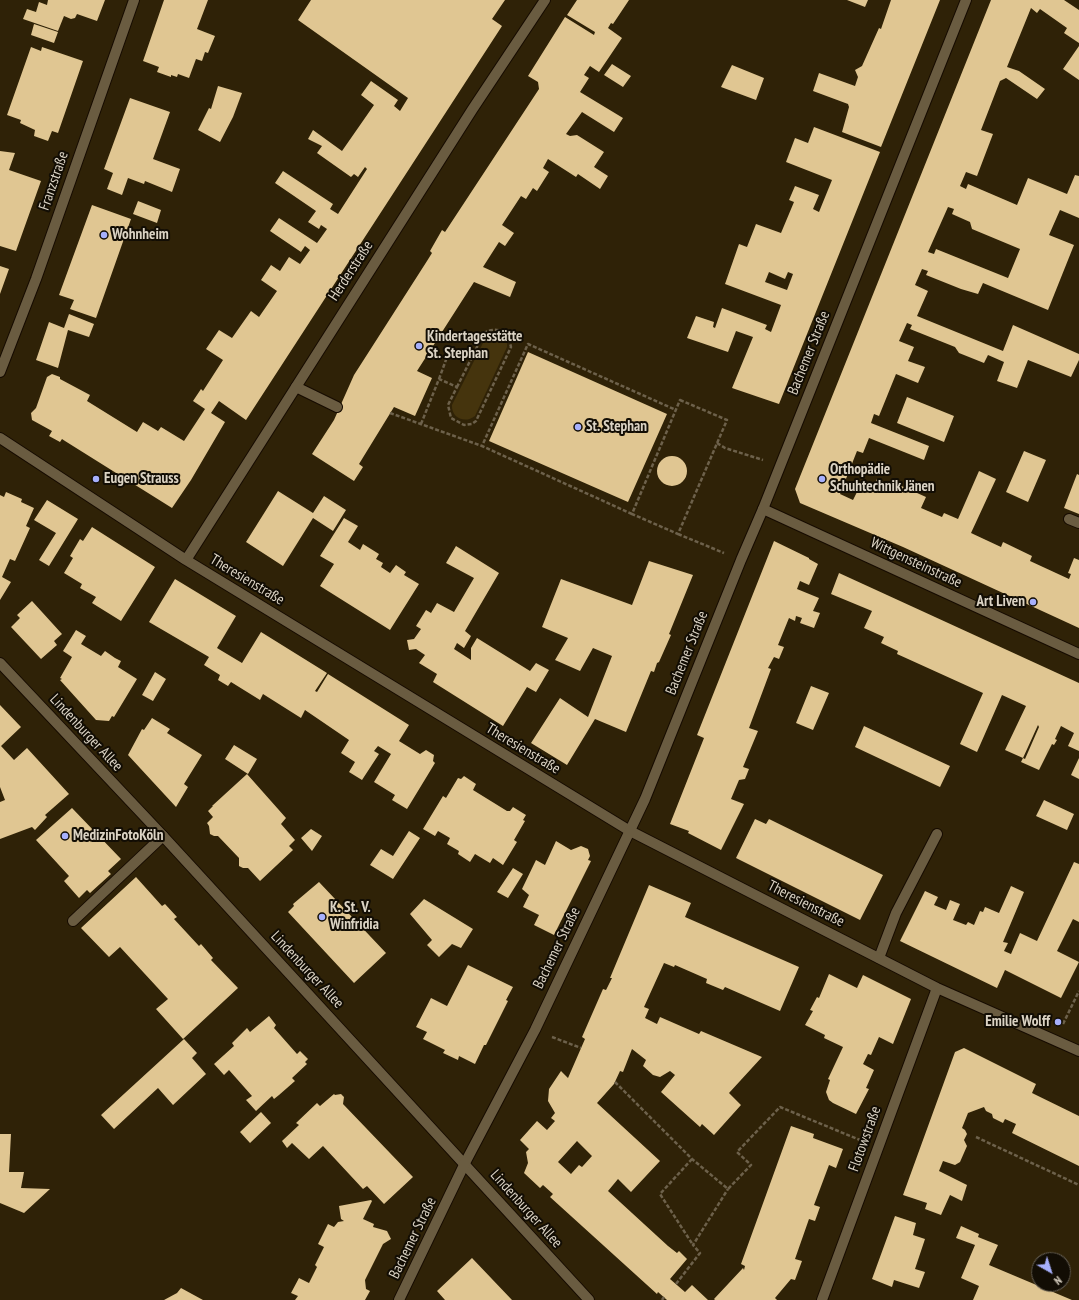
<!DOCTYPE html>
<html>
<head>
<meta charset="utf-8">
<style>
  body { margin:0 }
  #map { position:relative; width:1079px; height:1300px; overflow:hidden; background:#2f2207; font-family:"PT Sans Narrow",sans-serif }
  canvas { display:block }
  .north { position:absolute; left:1031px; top:1252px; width:40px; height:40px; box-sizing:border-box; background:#120d04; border:1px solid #625c51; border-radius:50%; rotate:141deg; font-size:11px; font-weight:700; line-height:16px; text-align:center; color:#dbd3c4 }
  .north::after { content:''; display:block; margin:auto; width:14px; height:18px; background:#a7b0fc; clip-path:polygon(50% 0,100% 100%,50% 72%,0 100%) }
</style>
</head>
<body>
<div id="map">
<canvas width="1079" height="1300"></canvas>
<div class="north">N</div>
</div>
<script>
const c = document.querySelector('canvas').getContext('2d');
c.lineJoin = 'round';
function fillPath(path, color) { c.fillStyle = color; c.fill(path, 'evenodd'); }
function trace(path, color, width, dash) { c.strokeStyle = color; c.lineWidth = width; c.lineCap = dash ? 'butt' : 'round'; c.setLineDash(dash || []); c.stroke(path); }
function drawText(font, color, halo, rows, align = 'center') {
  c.font = font + ' "PT Sans Narrow",sans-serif'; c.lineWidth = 4; c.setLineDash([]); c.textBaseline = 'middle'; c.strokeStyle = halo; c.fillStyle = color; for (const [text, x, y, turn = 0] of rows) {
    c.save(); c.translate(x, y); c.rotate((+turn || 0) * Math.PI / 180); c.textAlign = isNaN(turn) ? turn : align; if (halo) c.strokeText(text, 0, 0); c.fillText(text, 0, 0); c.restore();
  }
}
fillPath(new Path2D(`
  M491 334C500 334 508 337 507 347L475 416C465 424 451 418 452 405L486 337Z`), '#45340d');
fillPath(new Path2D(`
  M48 0H105L97 21 77 14 75 18 71 19 64 16 58 31 23 19 27 9 36 12 39 2 47 5Z
  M164 0H208L197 29 215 36 208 53 205 52 202 61 196 59 189 78 178 74 177 77 171 75V77L157 72 159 67 143 61Z
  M311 0H505L492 19 502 26 246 420 219 401 211 413 225 422 191 480 172 508 65 441 62 439 60 442 49 436 52 431 32 420 31 413 36 408 47 377 52 374 60 377V379L90 395 87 401 137 432 143 422 158 431 161 427 184 441 205 409 193 401 201 389 203 391 223 360 206 349 219 330 232 338 251 311 259 317 277 291 261 280 271 265 280 271 289 257 300 264 310 250 305 246 301 252 270 231 279 218 317 243 327 229 321 225 319 229 308 222 316 211 275 183 283 171 333 204 330 209 338 214 367 169 365 167 358 177 354 174 351 177 317 153 322 146 308 139 313 130 342 151 374 105 361 95 371 81 398 100 394 106 400 111 408 98 298 20Z
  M577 0H629L613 24 611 23 608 28 622 38 599 72 590 66 584 75 589 78 580 92 623 118 614 132 582 112 566 134 570 136 577 135 604 152 594 167 608 176 600 189 578 174 576 177 548 159 543 168 549 172 537 191 533 188 526 199 521 196 502 225 514 233 505 246 499 242 483 267 516 282 510 297 474 282 417 371 432 378 415 416 394 407 359 464 363 467 354 481 312 454 334 420 354 375 427 261 432 253 430 251 442 230 445 232 539 89 538 82 528 76 565 17 594 35 595 32 567 15Z
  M847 0H868L865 7Z
  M891 0H940L881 147 842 132 849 107 848 104 813 91 819 73 855 86 858 77 855 70 862 66 879 28 881 29Z
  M991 0H1064L1079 10V43L1064 33 1067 28 1040 9 1037 13 1031 8 1007 67 1019 71 1045 89 1037 99 1006 78 1000 81 981 130 993 134 977 176 966 172 960 186 966 189 968 184 1017 205 1028 178 1067 194 1075 175 1079 176V218L1060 210 1049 235 1074 245 1048 310 983 283 978 294 961 289 926 275 928 271 922 269 915 285 928 291 917 316 1003 351 1013 325 1079 354V360L1071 377 1028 360 1017 388 997 381 1004 362 988 355 984 363 959 353 955 347 910 329 912 325 907 323 899 341 914 347 908 361 925 367 918 383 896 374 879 416 874 414 871 423 929 446 924 460 869 438 863 453 857 451 840 494 853 500 860 486 871 490 877 479 895 487 897 484 926 497 921 508 942 517 944 513 958 519 979 471 996 479 971 533 1001 547 1003 542 1032 556 1030 561 1069 579 1071 574 1068 573 1074 558 1079 560V628L903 547 800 503 795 489ZM948 207 954 209 952 214 970 222 972 229 1020 249 1008 278 936 249 934 254 928 252Z
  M34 24 58 32 54 43 31 35Z
  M1079 46V80L1063 69Z
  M31 47 41 51 42 47 83 61 58 133 52 131 48 141 34 136 35 130 20 123 21 120 7 115Z
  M612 64 631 76 623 87 604 75Z
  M732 65 764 78 756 100 721 87Z
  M218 86 242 93 233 117 220 142 198 130 209 108 211 109Z
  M130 98 170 112 153 159 180 169 172 192 145 181 144 184 128 178 122 195 107 189 113 173 104 169Z
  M814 127 880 152 779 404 732 388 753 337 736 331 728 352 687 338 696 316 714 322 713 327 715 328 722 308 767 325 765 329 771 332 781 305 725 284 739 244 747 247 756 224 781 233 794 202 789 200 795 186 819 195 813 209 819 212 832 180 786 162 795 138 808 143ZM769 272 785 279 788 272 793 274 787 290 765 282Z
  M0 151 15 153 9 170 41 181 16 251 0 246Z
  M138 201 161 210 157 223 133 214Z
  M92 205 131 219 96 318 70 309 74 300 59 295Z
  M0 266 9 269 0 294Z
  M69 314 94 324 89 337 68 330 58 368 36 360 49 322 64 328Z
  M528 352 667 414 628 502 489 441Z
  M907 397 954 416 944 442 897 423Z
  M1024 451 1046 460 1028 502 1006 492Z
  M657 471a15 15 0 1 1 30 0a15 15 0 1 1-30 0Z
  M1077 474 1079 475V514L1064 508Z
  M278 491 313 513 324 496 346 510 333 531 313 518 283 566 246 542Z
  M6 492 22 499 21 502 34 508 26 526 30 528 15 561 10 559 2 577 11 582 0 600V495L4 497Z
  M47 500 78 519 49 566 39 560 56 533 34 520Z
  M344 518 358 526 348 542 360 550 363 544 379 554 376 559 383 563 381 567 390 573 396 565 406 572 404 575 419 584 390 630 320 586 334 564 320 556Z
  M92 527 155 567 121 621 92 603 96 597 80 588 82 584 64 573 73 558 70 556 80 539 83 541Z
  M774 541 809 558V559L818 564 809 585 800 581 797 589 819 598 813 611 820 613 814 628 800 623 802 618 796 616 795 621 789 618 778 645 784 647 779 659 774 657 768 668 771 669 749 728 758 731 743 767 749 769 745 779 739 780 731 799 744 804 721 850 688 833 689 831 670 824 704 738 697 735Z
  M456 546 499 573 465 631 471 636 464 648 457 643 454 649 471 660V648L477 638 530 671 536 663 549 670 536 692 527 687 503 726 433 682 437 674 419 663 425 655 416 649 409 650 407 640 414 639 421 629 416 626 426 610 431 613 437 603 454 612 474 578 446 563Z
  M649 561 693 575 669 634 671 635 659 662 657 663 654 672 651 671 626 732 595 719 567 765 531 743 560 698 588 717 612 656 593 648 580 671 555 660 568 638 542 627 561 579 632 605Z
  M839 573 1079 683V751L1068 746 1074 733 1061 726 1055 739 1057 740 1054 745 1052 744 1039 770 1021 762 1023 758 1025 759 1039 727 1038 725 1023 758 1005 750 1026 706 1002 695 977 752 960 744 983 693 897 654 898 651 881 643 884 637 864 628 872 611 831 594Z
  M175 579 236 616 217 648 242 663 261 632 327 673 315 691 317 692 328 674 409 725 399 741 420 754 426 750 434 755 433 761 435 763 407 809 392 800 395 795 374 782 391 754 378 746 374 751 379 754 362 780 349 772 355 762 341 753 349 740 305 710 301 718 263 694 260 700 231 682 228 686 218 680 220 675 204 665 209 657 149 622Z
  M32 601 62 634 54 641 57 645 41 659 11 627 20 618 17 615Z
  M76 630 86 636 81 644 101 656 105 651 115 658 121 661 118 667 137 679 114 717 112 716 109 721 96 720 60 680 62 679 60 678 72 657 63 651Z
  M155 672 166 679 153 701 142 695Z
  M811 686 829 693 813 730 796 723Z
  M0 705 21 727 1 746 14 760 27 748 69 794 45 815 47 817 35 830 32 827 0 839V802L5 800 0 787Z
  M152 718 170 729 167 733 202 755 184 784 188 787 176 807 128 755 142 729 144 730Z
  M864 726 950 766 940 787 855 747Z
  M234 745 257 759 248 774 225 759Z
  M1079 758V779L1071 775Z
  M247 774 286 818 281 824 295 840 289 846 293 850 260 881 248 868H243L239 866V858L218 836H214L210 834 209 826 207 823 213 817 208 811 213 806H212Z
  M464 776 476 784 473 790 507 811H510L513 807 526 815 523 820 525 821 514 840 517 842 503 865 493 858 490 863 475 854 470 862 458 854 459 851 447 844 450 838 438 831 435 836 423 829 443 796 446 798 458 778 461 779Z
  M1044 800 1074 814 1067 830 1036 816Z
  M72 808 121 859 108 871 111 874 90 893 87 890 79 898 64 881 69 876 36 840Z
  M755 819 766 824 769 819 883 875 860 920 736 858Z
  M311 829 322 836 312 851 301 838Z
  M409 831 420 838 393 879 370 865 381 849 393 856Z
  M556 841 571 850 581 846 588 849 590 856 588 860 591 861 554 935 534 925 539 915 523 907 529 895 522 889 536 860 545 865Z
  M1074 862 1079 864V922L1073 919 1057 951 1079 962 1061 998 1005 970 997 988 900 941 925 891 938 897 934 905 946 910 950 900 960 904 953 920 966 925 968 922 974 925 980 911 983 912 985 907 999 913 1011 886 1024 892 1003 942 1008 943 1004 951 1011 954 1020 933 1037 941Z
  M513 868 523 874 508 898 497 892Z
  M136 877 162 906 165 904 177 917 174 919 199 946 201 944 213 958 211 960 238 988 183 1039 156 1009 168 999 120 947 109 957 81 928Z
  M319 882 386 953 354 983 288 912 294 906 293 904Z
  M649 885 691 903 685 917 799 967 780 1011 725 987 723 990 706 983 707 979 675 965 674 967 664 963 644 1007 649 1009 645 1018 657 1024 660 1017 699 1034 701 1031 762 1057 729 1093 741 1105 714 1135 702 1124 700 1127 661 1092 675 1075 670 1071 660 1077 653 1075 643 1066 646 1060 632 1049 623 1072 620 1071 614 1084 597 1103 660 1161 631 1192 618 1179 608 1191 668 1246 677 1253 679 1251 687 1259 670 1279 685 1292 692 1285 708 1300H667L658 1292 657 1294 550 1197 553 1194 543 1185 540 1188 524 1173 528 1163 526 1152 529 1149 520 1140 537 1121 547 1130 555 1121 551 1118 555 1113 548 1101 549 1089 561 1071 568 1078 585 1039 582 1037 603 989 606 990 612 978H610ZM577 1141 592 1156 582 1167 579 1165 571 1174 558 1162Z
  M424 899 473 929 461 948 452 944 439 957 427 945 432 940 410 914Z
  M468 965 513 987 506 1000 508 1001 486 1045H484L475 1064 459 1056 458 1060 443 1053 445 1050 423 1039 427 1032 416 1027 431 998 447 1006Z
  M829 974 857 988 863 975 911 999 893 1044 879 1037 871 1055 868 1054 863 1064 874 1070 866 1088 869 1089 856 1114 833 1103 829 1100 826 1092 830 1080 828 1079 843 1047 824 1038 825 1035 805 1025 813 1011 810 1010 817 997 819 998Z
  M269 1016 276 1025 274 1028 297 1054 300 1051 308 1059 305 1062 307 1064 292 1078 295 1081 279 1095 274 1099 272 1096 256 1111 246 1100 252 1096 229 1070 224 1075 214 1064 234 1046 232 1043 247 1028 250 1032Z
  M184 1039 197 1053 192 1058 206 1074 173 1105 158 1088 114 1129 101 1115Z
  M964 1048 1036 1084 1032 1093 1079 1116V1166L1012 1133 1016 1124 1005 1119 1003 1123 993 1118 992 1114 986 1111 984 1107 968 1113 962 1128 965 1130 967 1134 964 1140 967 1146 960 1162 955 1165 943 1161 939 1171 967 1185 962 1201 950 1195 941 1215 925 1209 927 1203 903 1195 955 1052Z
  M334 1094 335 1095 341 1094 344 1097 343 1104 413 1177 384 1204 367 1186 363 1189 323 1146 309 1159 292 1143 287 1148 282 1141 299 1125 296 1123 317 1103 320 1106Z
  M261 1112 271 1123 250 1143 240 1132Z
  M791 1126 814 1134 813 1138 843 1149 836 1168 829 1165 814 1205 820 1207 815 1221 809 1219 795 1259 802 1261 795 1280 791 1279 775 1298 777 1300H715L714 1299 743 1268 744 1270 745 1266 741 1264Z
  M0 1134H11L9 1172H24L21 1188 50 1189 24 1213 0 1203Z
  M371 1200 372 1201 363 1219 374 1224 373 1227 387 1231 391 1239 383 1244 365 1280 366 1289 370 1291 365 1300H295L298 1296 291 1293 299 1278 309 1283 317 1267 315 1265 324 1247 318 1244 328 1224 334 1227 338 1222 344 1221 341 1219 339 1206Z
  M895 1216 916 1223 913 1235 925 1239 915 1269 925 1272 919 1288 894 1280 892 1287 872 1279Z
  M961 1226 979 1234 978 1237 998 1245 989 1265 1072 1300H973L979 1286 961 1278 975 1245 956 1238Z
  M472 1258 512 1300H445L437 1291Z
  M181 1288 203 1300H164L177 1293Z`), '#e0c692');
const lane = new Path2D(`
  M296 387 337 407
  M1069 519 1079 523
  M73 921 163 836
  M879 958 896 913 937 834`);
const street = new Path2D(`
  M0 372 36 279 134 0
  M0 438 186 560 630 831 937 988 1079 1051
  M763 509 1079 654
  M186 560 472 110 545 0
  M0 663 163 836 589 1300
  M822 1300 937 988`);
const secondary = new Path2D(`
  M399 1300 465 1163 535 1030 645 799 741 560 763 509 966 0`);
trace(lane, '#160b00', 12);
trace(street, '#160b00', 12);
trace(secondary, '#160b00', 12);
trace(new Path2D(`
  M439 379 451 346
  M680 400 727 420 678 534 632 514Z
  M390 413 482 446
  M421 424 439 379 457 387 448 405 451 418 464 425 472 424 476 421 511 347 508 335C500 329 493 328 484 333L457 387
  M717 443 725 448 763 460
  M632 514 482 446 528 344 676 410
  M678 534 724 553
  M1063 1024 1079 991
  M552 1037 581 1048
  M615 1082 692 1159 728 1189 751 1165 737 1152 780 1107 860 1140
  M976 1137 1079 1185
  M692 1159 660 1194 693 1245
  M676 1284 700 1253 693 1245 728 1189
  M662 1300 664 1297`), '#6d614b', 2.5, [4, 2]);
trace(lane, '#6a5c41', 10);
trace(street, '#6a5c41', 10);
trace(secondary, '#6a5c41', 10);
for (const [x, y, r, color] of [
  [104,235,4,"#a7b0fc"],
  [419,346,4,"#a7b0fc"],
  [578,427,4,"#a7b0fc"],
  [96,479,4,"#a7b0fc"],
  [822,479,4,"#a7b0fc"],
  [1033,602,4,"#a7b0fc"],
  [65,836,4,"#a7b0fc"],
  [322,917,4,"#a7b0fc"],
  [1058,1022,4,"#a7b0fc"]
]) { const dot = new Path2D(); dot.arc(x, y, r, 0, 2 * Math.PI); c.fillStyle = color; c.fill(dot); trace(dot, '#120d04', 1.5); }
drawText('15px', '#dbd3c4', '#120d04', [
  ["Franzstraße",54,181,-71],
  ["Herderstraße",351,271,-57],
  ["Bachemer Straße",809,353,-68],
  ["Wittgensteinstraße",916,563,25],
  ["Theresienstraße",247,580,31],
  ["Bachemer Straße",687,653,-68],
  ["Lindenburger Allee",86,733,47],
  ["Theresienstraße",523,749,31],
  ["Theresienstraße",806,904,27],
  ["Bachemer Straße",557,948,-64],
  ["Lindenburger Allee",307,970,47],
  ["Flotowstraße",865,1139,-70],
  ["Lindenburger Allee",526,1209,48],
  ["Bachemer Straße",413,1238,-64]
]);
drawText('bold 15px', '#dbd3c4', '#120d04', [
  ["Wohnheim",112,235],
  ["Kindertagesstätte",427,337],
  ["St. Stephan",427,354],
  ["St. Stephan",586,427],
  ["Orthopädie",830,470],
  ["Schuhtechnik Jänen",830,487],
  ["Eugen Strauss",104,479],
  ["Art Liven",1025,602,"right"],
  ["MedizinFotoKöln",73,836],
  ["K. St. V.",330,908],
  ["Winfridia",330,925],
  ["Emilie Wolff",1050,1022,"right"]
], 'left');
</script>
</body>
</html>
